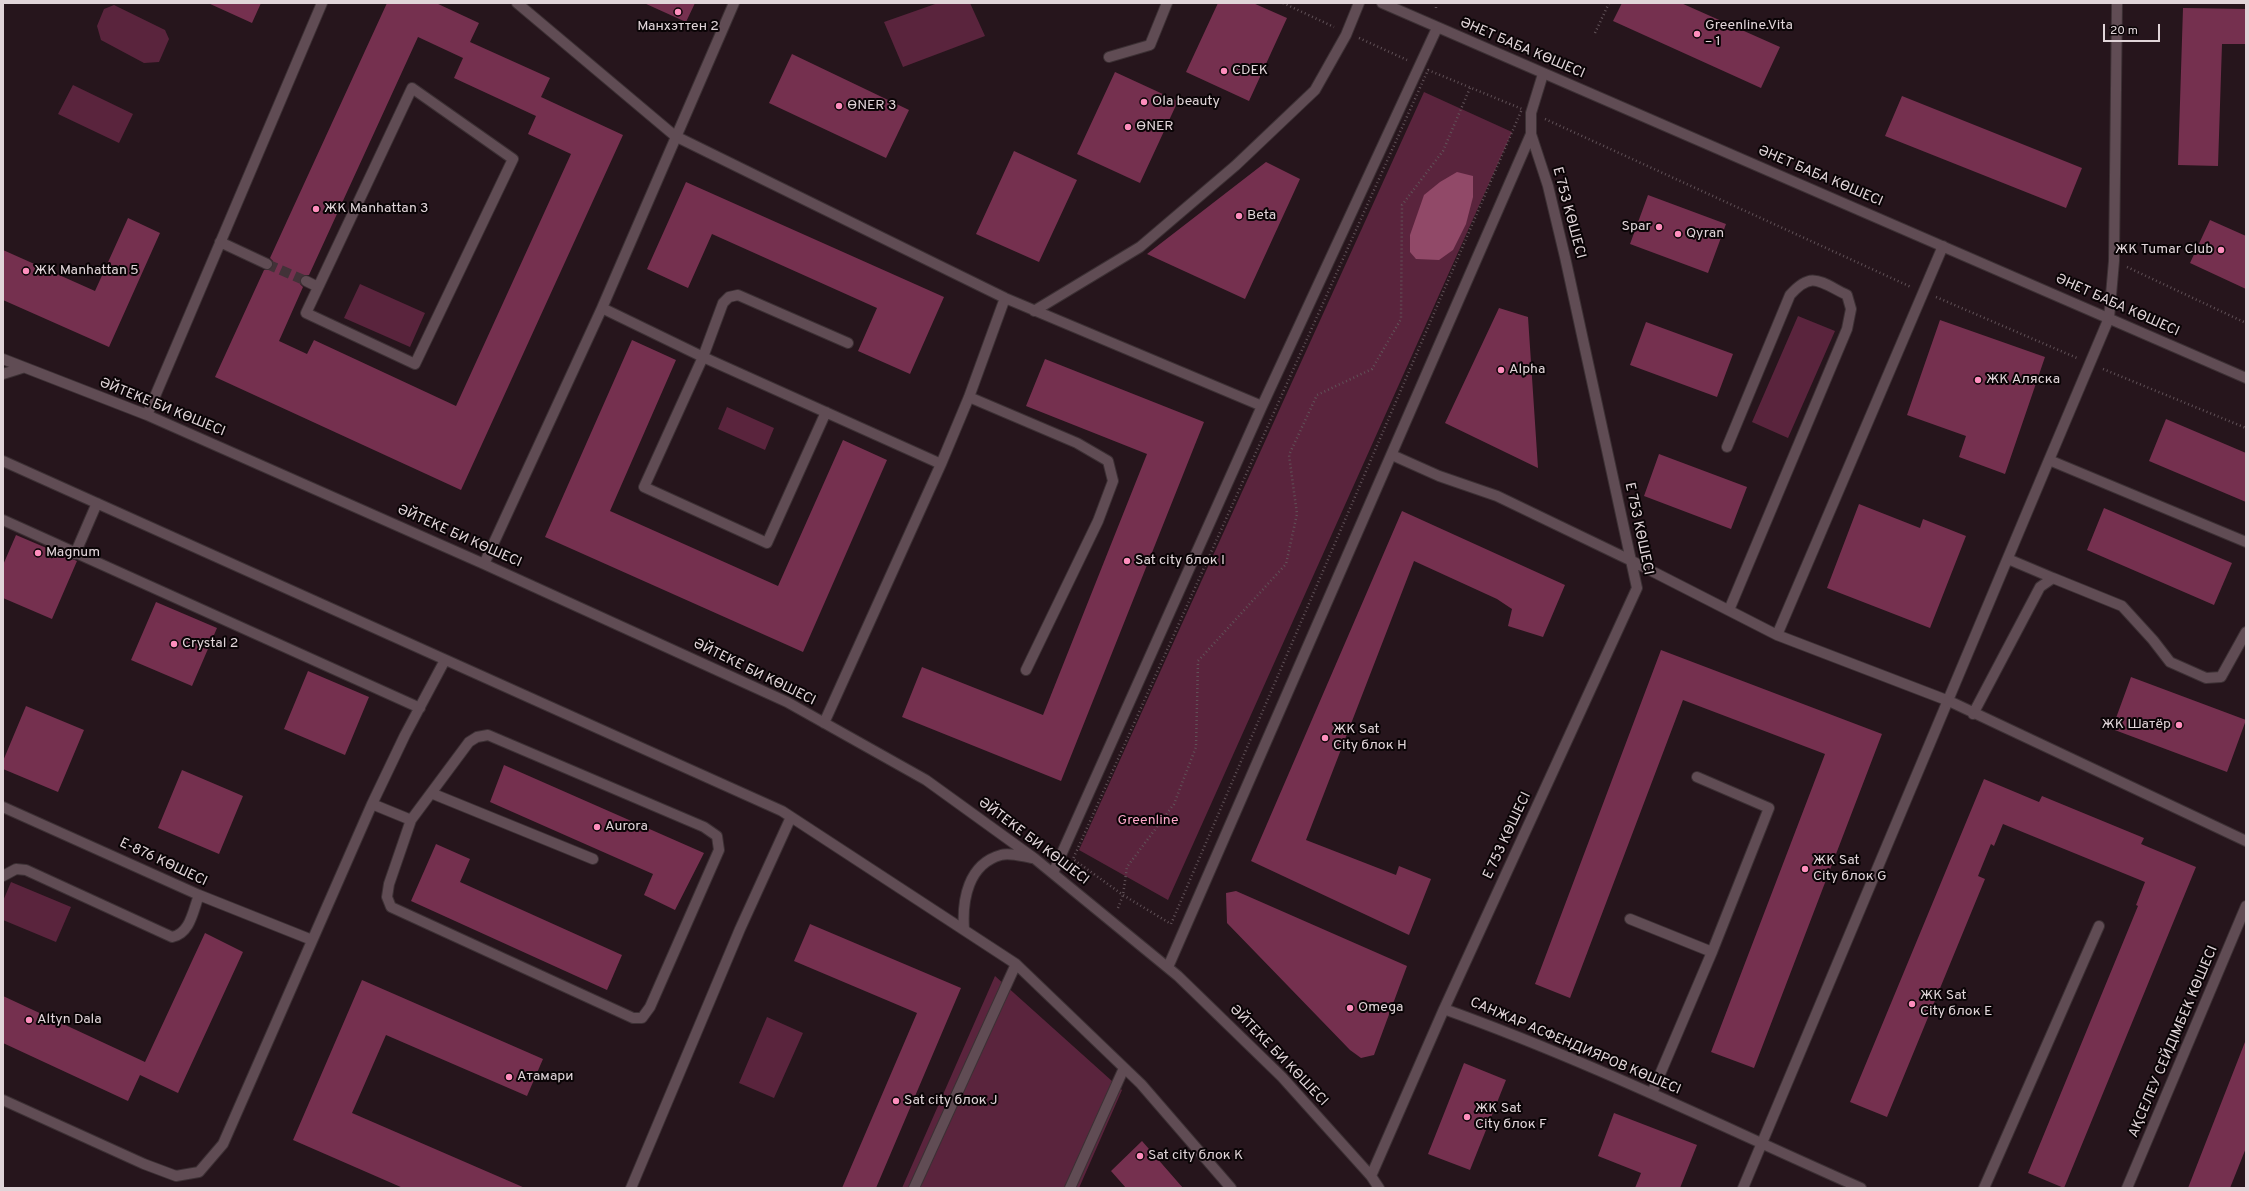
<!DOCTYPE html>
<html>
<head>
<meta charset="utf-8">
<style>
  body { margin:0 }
  #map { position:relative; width:2249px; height:1191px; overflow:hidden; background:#26151c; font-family:Overpass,sans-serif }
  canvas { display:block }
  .frame { position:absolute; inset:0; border:4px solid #e1d5d9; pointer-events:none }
  .scale { position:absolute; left:2103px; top:24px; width:57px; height:18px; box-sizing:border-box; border:2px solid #e1d5d9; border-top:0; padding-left:5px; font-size:12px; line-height:14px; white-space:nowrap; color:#e1d5d9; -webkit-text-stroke:3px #0a0406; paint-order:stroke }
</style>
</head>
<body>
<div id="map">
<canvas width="2249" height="1191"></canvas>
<div class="frame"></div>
<div class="scale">20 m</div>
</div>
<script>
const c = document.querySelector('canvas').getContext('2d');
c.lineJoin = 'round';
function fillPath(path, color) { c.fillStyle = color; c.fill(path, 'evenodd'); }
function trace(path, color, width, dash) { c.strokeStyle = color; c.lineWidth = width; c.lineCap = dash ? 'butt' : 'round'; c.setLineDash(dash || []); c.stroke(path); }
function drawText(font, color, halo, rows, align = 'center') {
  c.font = font + ' Overpass,sans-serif'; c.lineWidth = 4; c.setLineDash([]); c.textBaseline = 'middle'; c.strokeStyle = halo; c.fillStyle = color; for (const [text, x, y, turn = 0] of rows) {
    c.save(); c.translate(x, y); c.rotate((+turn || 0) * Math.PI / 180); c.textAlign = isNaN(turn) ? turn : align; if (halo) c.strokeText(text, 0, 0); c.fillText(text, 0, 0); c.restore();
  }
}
fillPath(new Path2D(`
  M938 3H970L985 36 903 67 884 22Z
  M114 5 165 30 169 39 159 62 144 63 101 40 97 26 104 9Z
  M73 85 133 114 119 143 58 114Z
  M1424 92 1512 132 1168 900 1079 850Z
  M360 284 425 313 410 347 344 318Z
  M1798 316 1835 331 1788 438 1752 422Z
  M727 407 774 428 765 450 718 429Z
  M11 882 71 907 56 942 3 920V901Z
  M995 976 1122 1090 1079 1188H902Z
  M767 1017 803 1033 774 1098 739 1083Z`), '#5a243d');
fillPath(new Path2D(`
  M1457 172 1473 176V197L1466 224 1453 250 1439 260 1416 259 1410 252V235L1424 195 1440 182Z`), '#914968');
fillPath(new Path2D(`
  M208 3H261L252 23Z
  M387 3H436L479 23 470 42 550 78 541 97 623 135 461 490 215 377 264 270H270L273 266V261L270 258ZM418 37 463 58 454 78 536 116 528 134 571 154 456 406 314 340 307 354 279 341 303 287 300 284V278L303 275H309Z
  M644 3H695L686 22Z
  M1218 3H1253L1287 18 1249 101 1186 72Z
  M1622 3H1681L1780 47 1761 88 1613 21Z
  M2183 8 2246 9V44H2222L2218 166 2178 165Z
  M792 54 909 110 886 158 769 103Z
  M1115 72 1178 101 1140 183 1077 154Z
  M1902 96 2082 168 2066 208 1885 136Z
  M1014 151 1077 180 1039 262 976 234Z
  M1266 162 1300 179 1245 299 1147 254Z
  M686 182 944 297 910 374 858 351 877 308 712 234 688 288 647 269Z
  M1648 195 1726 224 1708 273 1630 244Z
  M128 218 160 233 109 347 3 300V250L95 291Z
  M2210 220 2246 236V289L2190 263Z
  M1499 308 1528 317 1538 468 1445 423Z
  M1940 320 2045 357 2005 474 1959 457 1966 436 1907 415Z
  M1646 322 1733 354 1717 397 1630 365Z
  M632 340 676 360 610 511 778 586 843 440 887 460 803 652 545 537Z
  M1045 359 1204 422 1061 781 902 717 922 667 1043 715 1147 454 1026 406Z
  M2166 419 2246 453V502L2149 461Z
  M1659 454 1747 487 1731 529 1644 496Z
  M1859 504 1920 528 1923 519 1966 536 1930 628 1827 588Z
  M2104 508 2232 563 2214 605 2087 550Z
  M1402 511 1565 585 1543 637 1508 626 1512 609 1497 599 1414 561 1306 840 1396 875 1399 866 1431 879 1409 935 1251 861Z
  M16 535 77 561 52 619 3 598V565Z
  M156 602 217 628 192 686 131 660Z
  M1661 650 1882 734 1754 1068 1711 1052 1825 754 1683 700 1570 998 1535 984Z
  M308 671 369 697 345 755 284 729Z
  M2131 677 2246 720 2227 772 2112 729Z
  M26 706 84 730 58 792 3 769V761Z
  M504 765 704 853 675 910 644 895 653 874 490 802Z
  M182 770 243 796 219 854 158 828Z
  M1984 779 2039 802 2042 796 2144 838 2141 844 2196 867 2064 1188 2028 1173 2138 906 2136 905 2145 882 2003 824 1994 846 1991 844 1978 876 1985 879 1887 1117 1850 1102Z
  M436 844 470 859 460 882 622 955 607 990 411 901Z
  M1236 891 1407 966 1374 1055 1361 1058 1350 1050 1227 923 1226 893Z
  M810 924 961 988 876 1188H842L917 1013 794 961Z
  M205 933 243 952 178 1093 140 1075 128 1101 3 1043V996L145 1062Z
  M362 980 543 1059 527 1096 386 1035 352 1113 525 1188H403L293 1140Z
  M2245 1042 2246 1148 2230 1188H2188Z
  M1464 1063 1506 1080 1470 1170 1428 1154Z
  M1614 1113 1697 1145 1680 1188H1635L1641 1173 1598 1156Z
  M1142 1141 1183 1188H1126L1111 1171Z`), '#75304f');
trace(new Path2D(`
  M267 264 306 281`), '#423238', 10, [10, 5]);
const minor = new Path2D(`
  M517 3 675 136 1005 298 1262 406
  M1382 3 2246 378
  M1109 57 1150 45 1167 3
  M412 88 513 159 415 364 306 313Z
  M220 242 267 264
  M306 281 318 287
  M602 308 703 357 941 464 824 723
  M1034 311 1140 247 1235 166 1315 90 1346 35 1359 3
  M3 359 147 415 484 564 787 702 926 780 1034 858 1178 976 1282 1077 1371 1176 1379 1188
  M3 374 22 368
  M969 397 1077 443 1108 461 1113 481 1098 521 1026 670
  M826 412 767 543 644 487 703 357 723 303 729 297 738 295 848 343
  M147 415 322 3
  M1727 447 1790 295C1812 270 1820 282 1847 295L1851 309 1847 329 1729 610
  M1392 455 1439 476 1497 496 1632 561 1777 635 1949 701 2246 841
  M2049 460 2109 318 2114 261 2117 3
  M3 461 782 811 1016 964 1141 1084 1231 1188
  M941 464 969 397 1005 298
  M3 520 420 708
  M75 554 97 503
  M2008 559 2053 578
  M484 564 602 308 734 3
  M1777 635 1943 246
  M1973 714 2040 587 2053 578 2122 606 2153 640 2170 662 2206 678 2221 677 2246 632
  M488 735 704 827 717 836 719 850 650 1007 642 1018H633L391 907 387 897 389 884 411 820 469 742 477 737Z
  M431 793 593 859
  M372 804 411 820
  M3 807 199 895 312 940
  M1053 873 1262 406 1437 28
  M3 876 16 869 26 870 172 937C190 934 193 911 199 895
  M1630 919 1712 952
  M964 929C962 900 968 864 1001 855 1010 852 1024 857 1032 858
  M1168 967 1531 134
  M1444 1009 1637 588 1565 257 1548 186 1531 134V113L1543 74
  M1652 1093 1712 952 1769 808 1697 777
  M3 1100 144 1164 176 1176 199 1172 223 1144 372 804 405 735 445 660
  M1371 1176 1444 1009C1587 1060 1723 1127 1861 1188
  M631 1188 740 929 791 817
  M914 1188 1016 964
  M1070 1188 1124 1068
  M1743 1188 2049 460 2246 542
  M1984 1188 2099 926
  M2127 1188 2246 906`);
trace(minor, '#3c3034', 12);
trace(new Path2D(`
  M1283 3 1334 27
  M1436 3V10
  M1595 33 1609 3
  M1359 38 1407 60
  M1428 70 1522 109 1171 924 1123 895 1073 859Z
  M1545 119 1911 287
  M2127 267 2246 323
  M1936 297 2077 358
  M2103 369 2246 428
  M1118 908 1123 895 1127 867 1174 804 1196 747 1198 661 1286 564 1297 514 1289 455 1317 395 1372 369 1401 319 1402 205 1443 151 1470 88`), '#615258', 2.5, [1, 3]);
trace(minor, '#604c54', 10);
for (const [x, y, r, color] of [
  [678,12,4,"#fe8ebd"],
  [1697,34,4,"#fe8ebd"],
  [1224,71,4,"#fe8ebd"],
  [1144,102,4,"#fe8ebd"],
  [839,106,4,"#fe8ebd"],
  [1128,127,4,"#fe8ebd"],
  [316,209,4,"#fe8ebd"],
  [1239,216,4,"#fe8ebd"],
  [1659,227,4,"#fe8ebd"],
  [1678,234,4,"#fe8ebd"],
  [2221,250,4,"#fe8ebd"],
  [26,271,4,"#fe8ebd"],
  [1501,370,4,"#fe8ebd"],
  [1978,380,4,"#fe8ebd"],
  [38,553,4,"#fe8ebd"],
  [1127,561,4,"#fe8ebd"],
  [174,644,4,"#fe8ebd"],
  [2179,725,4,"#fe8ebd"],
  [1325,738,4,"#fe8ebd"],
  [597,827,4,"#fe8ebd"],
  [1805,869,4,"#fe8ebd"],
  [1912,1004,4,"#fe8ebd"],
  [1350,1008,4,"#fe8ebd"],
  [29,1020,4,"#fe8ebd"],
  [509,1077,4,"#fe8ebd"],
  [896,1101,4,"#fe8ebd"],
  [1467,1117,4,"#fe8ebd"],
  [1140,1156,4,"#fe8ebd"]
]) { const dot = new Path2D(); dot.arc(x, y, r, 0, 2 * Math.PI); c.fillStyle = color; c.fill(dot); trace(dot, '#0a0406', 1.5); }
drawText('14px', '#e1d5d9', '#0a0406', [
  ["Greenline.Vita",1705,26],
  ["– 1",1705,42],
  ["Манхэттен 2",678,27,"center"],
  ["CDEK",1232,71],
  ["Ola beauty",1152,102],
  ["ӨNER 3",847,106],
  ["ӨNER",1136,127],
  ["ЖК Manhattan 3",324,209],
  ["Beta",1247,216],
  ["Spar",1651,227,"right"],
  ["Qyran",1686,234],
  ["ЖК Tumar Club",2213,250,"right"],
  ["ЖК Manhattan 5",34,271],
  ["Alpha",1509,370],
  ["ЖК Аляска",1986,380],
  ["Magnum",46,553],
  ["Sat city блок I",1135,561],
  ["Crystal 2",182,644],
  ["ЖК Шатёр",2171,725,"right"],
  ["ЖК Sat",1333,730],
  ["City блок H",1333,746],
  ["Aurora",605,827],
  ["ЖК Sat",1813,861],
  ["City блок G",1813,877],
  ["ЖК Sat",1920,996],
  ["City блок E",1920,1012],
  ["Omega",1358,1008],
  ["Altyn Dala",37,1020],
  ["Атамари",517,1077],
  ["Sat city блок J",904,1101],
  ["ЖК Sat",1475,1109],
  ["City блок F",1475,1125],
  ["Sat city блок K",1148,1156]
], 'left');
drawText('14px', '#e1d5d9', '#0a0406', [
  ["ӘНЕТ БАБА КӨШЕСІ",1522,49,23],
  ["ӘНЕТ БАБА КӨШЕСІ",1820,177,23],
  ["Е 753 КӨШЕСІ",1568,213,75],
  ["ӘНЕТ БАБА КӨШЕСІ",2117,306,24],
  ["ӘЙТЕКЕ БИ КӨШЕСІ",162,408,22],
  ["Е 753 КӨШЕСІ",1638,529,78],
  ["ӘЙТЕКЕ БИ КӨШЕСІ",459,537,24],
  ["ӘЙТЕКЕ БИ КӨШЕСІ",754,673,26],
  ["Е 753 КӨШЕСІ",1508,836,-65],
  ["ӘЙТЕКЕ БИ КӨШЕСІ",1033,842,37],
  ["Е-876 КӨШЕСІ",163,863,25],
  ["АҚСЕЛЕУ СЕЙДІМБЕК КӨШЕСІ",2174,1042,-67],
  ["САНЖАР АСФЕНДИЯРОВ КӨШЕСІ",1575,1047,23],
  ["ӘЙТЕКЕ БИ КӨШЕСІ",1278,1056,46]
]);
drawText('14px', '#fba6c8', '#0a0406', [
  ["Greenline",1148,821]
]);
</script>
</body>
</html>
